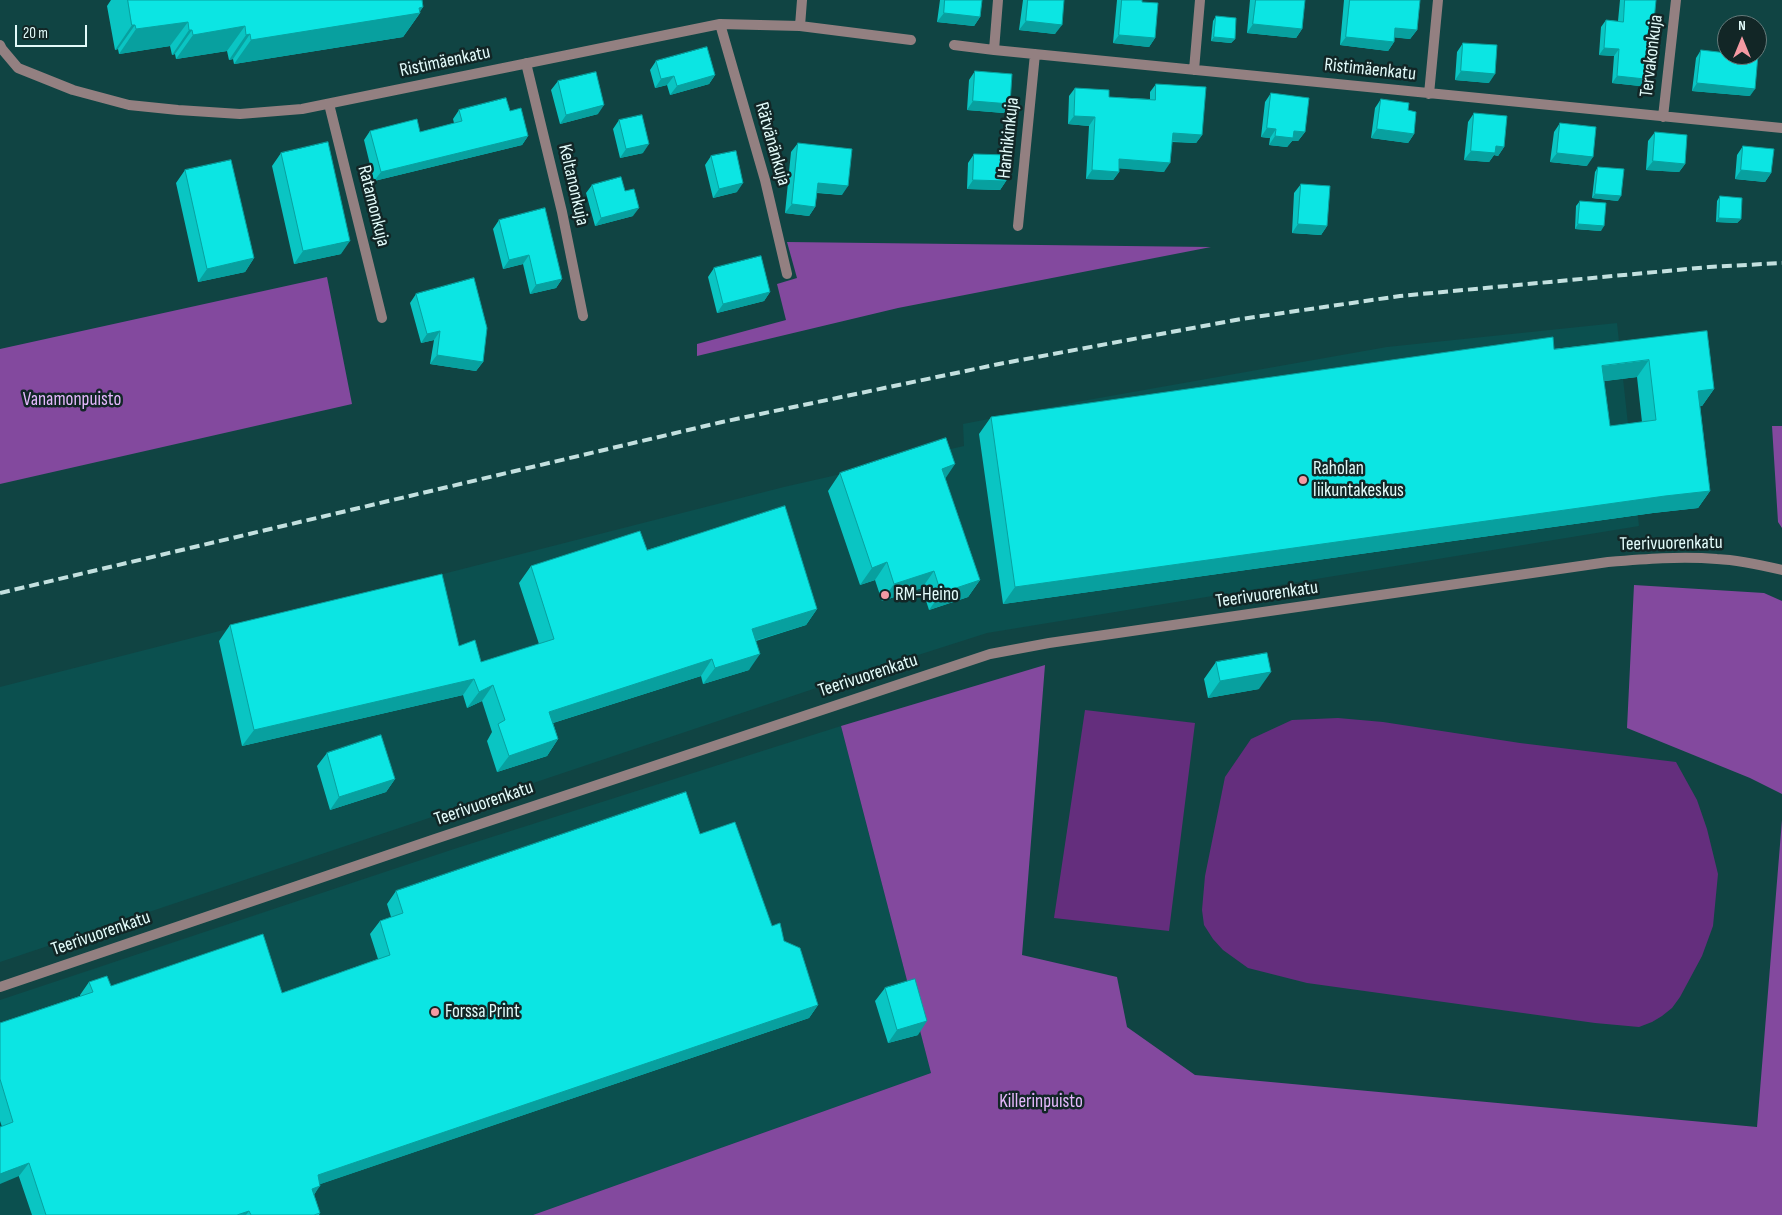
<!DOCTYPE html>
<html>
<head>
<meta charset="utf-8">
<style>
  body { margin:0 }
  #map { position:relative; width:1782px; height:1215px; overflow:hidden; background:#104443; font-family:"Sofia Sans Condensed",sans-serif }
  canvas { display:block }
  .north { position:absolute; left:1717px; top:15px; width:50px; height:50px; box-sizing:border-box; background:#122626; border:1px solid #657b7b; border-radius:50%; rotate:0deg; font-size:14px; font-weight:700; line-height:20px; text-align:center; color:#e2fbfa }
  .north::after { content:''; display:block; margin:auto; width:18px; height:22px; background:#f49aa3; clip-path:polygon(50% 0,100% 100%,50% 72%,0 100%) }
  .scale { position:absolute; left:15px; top:25px; width:72px; height:22px; box-sizing:border-box; border:2px solid #e2fbfa; border-top:0; padding-left:6px; font-size:15px; line-height:18px; white-space:nowrap; color:#e2fbfa; -webkit-text-stroke:4px #122626; paint-order:stroke }
</style>
</head>
<body>
<div id="map">
<canvas width="1782" height="1215"></canvas>
<div class="north">N</div>
<div class="scale">20 m</div>
</div>
<script>
const c = document.querySelector('canvas').getContext('2d');
c.lineJoin = 'round';
function fillPath(path, color) { c.fillStyle = color; c.fill(path, 'evenodd'); }
function trace(path, color, width, dash) { c.strokeStyle = color; c.lineWidth = width; c.lineCap = dash ? 'butt' : 'round'; c.setLineDash(dash || []); c.stroke(path); }
function drawText(font, color, halo, rows, align = 'center') {
  c.font = font + ' "Sofia Sans Condensed",sans-serif'; c.lineWidth = 5; c.setLineDash([]); c.textBaseline = 'middle'; c.strokeStyle = halo; c.fillStyle = color; for (const [text, x, y, turn = 0] of rows) {
    c.save(); c.translate(x, y); c.rotate((+turn || 0) * Math.PI / 180); c.textAlign = isNaN(turn) ? turn : align; if (halo) c.strokeText(text, 0, 0); c.fillText(text, 0, 0); c.restore();
  }
}
fillPath(new Path2D(`
  M1617 323 1639 526 987 633 846 678 0 962V687L784 487 964 446 963 424 1082 401 1387 347Z
  M841 726 931 1073 533 1215H0V1000L454 849Z`), '#0b504f');
fillPath(new Path2D(`
  M1085 710 1195 723 1169 931 1054 918Z
  M1338 718 1383 722 1520 743 1676 762 1697 800 1707 829 1718 874 1713 926 1702 956 1680 997 1672 1008 1662 1016 1652 1022 1639 1027 1595 1023 1307 983 1248 968 1223 950 1213 939 1204 925 1202 910 1205 876 1225 777 1251 739 1292 720Z`), '#642e7d');
fillPath(new Path2D(`
  M787 242 1211 247 898 308 697 356V344L786 320 777 284 797 278Z
  M327 277 352 404 0 484V349Z
  M1772 426H1782V528L1778 522Z
  M1634 585 1764 593 1782 601V794L1750 778 1627 728Z
  M1045 665 1022 955 1117 977 1127 1027 1195 1075 1757 1127 1782 820V1215H533L931 1073 841 726Z`), '#83499e');
trace(new Path2D(`
  M720 24 765 180 787 274
  M800 26 802 0
  M0 45 2 49 18 68 73 90 129 105 178 110 240 114 302 109 720 24 800 26 911 40
  M954 45 994 50 1782 128
  M994 50 998 0
  M526 63 562 212 583 316
  M1194 70 1200 0
  M1429 94 1438 0
  M329 104 382 318
  M1663 117 1676 0
  M1018 226 1035 54
  M0 987 435 839 990 654 1049 643 1608 562C1644 559 1681 556 1717 559 1739 560 1761 565 1782 570`), '#938081', 10);
trace(new Path2D(`
  M0 593 722 422 999 364 1241 319 1400 296 1709 267 1782 263`), '#c3e0df', 4, [10, 5]);
fillPath(new Path2D(`
  M111 0H422L423 7 420 11V13L403 37 234 64 233 59 229 60 227 51 176 59 175 54 172 55 170 46 119 54 118 49 115 50 107 6Z
  M940 0H982L980 17 974 26 937 22Z
  M1023 0H1064L1055 34 1019 30Z
  M1117 0H1142V2L1155 38 1149 47 1113 43Z
  M1250 0H1305L1302 29 1296 38 1247 33Z
  M1344 0H1420L1417 30 1410 39 1394 37V42L1388 51 1340 45Z
  M1620 0H1656L1647 57 1640 86 1612 83 1614 56 1599 55 1601 27 1606 20 1618 21Z
  M1216 16 1235 39 1231 43 1211 41 1213 21Z
  M1463 43 1489 83 1455 80 1457 52Z
  M1701 50 1750 96 1692 91 1696 58Z
  M656 61 715 75 709 84 670 95 667 85 655 88 650 70Z
  M975 71 1010 104 1004 113 967 110 969 80Z
  M558 81 598 114 560 124 551 90Z
  M1156 84 1202 135 1196 143 1172 142 1164 172 1119 168V172L1113 180 1086 179 1089 126 1068 124 1069 96 1075 88 1109 97 1150 99V92Z
  M1271 93 1305 132 1298 141H1292L1287 147 1269 145 1270 138 1261 137 1265 102Z
  M1381 99 1408 110 1414 134 1408 143 1371 138 1375 108Z
  M459 110 510 111 528 136 522 145 374 181 364 140 370 131 420 132 454 123 453 119Z
  M1474 113 1504 147 1498 156 1494 155 1489 162 1464 160 1468 122Z
  M619 120 643 153 620 158 613 129Z
  M1560 123 1587 166 1550 162 1554 132Z
  M1655 132 1685 164 1679 172 1646 170 1648 141Z
  M798 143 842 195 817 193 815 207 809 216 785 213 791 152Z
  M1743 146 1771 173 1765 182 1735 179 1737 155Z
  M281 153 341 254 294 264 272 166Z
  M974 154 1006 181 1000 190 967 189 968 163Z
  M711 156 737 192 713 198 705 165Z
  M1598 167 1618 201 1592 198 1595 172Z
  M185 170 254 258 245 272 198 282 176 183Z
  M1301 184 1327 226 1321 235 1292 233 1294 193Z
  M592 185 625 191 633 216 595 226 586 193Z
  M1720 196 1741 219 1737 223 1716 222 1717 201Z
  M1580 201 1601 231 1575 229 1576 206Z
  M499 220 562 279 556 288 530 294 523 264 503 269 493 229Z
  M714 268 770 292 764 301 717 313 708 277Z
  M416 294 483 362 476 371 430 364 434 340 421 343 410 303Z
  M1707 331 1714 389 1702 406H1700L1710 491 1698 508 1653 513 1003 604 979 434 991 417ZM1637 377 1642 422 1610 426 1604 381Z
  M840 473 945 478 980 580 968 597 929 610 922 588 882 601 875 580 860 585 828 491Z
  M647 550 817 609 806 625 756 641 749 670 703 684 701 676 553 723 558 739 547 756 497 772 487 741 492 732 482 701 467 708 463 695 242 746 219 641 230 625 459 646 481 662 539 644 519 583 531 566Z
  M1216 662 1259 689 1208 698 1204 679Z
  M327 753 395 779 386 792 330 810 317 766Z
  M700 834 784 941 818 1005 809 1018 320 1184 314 1195 320 1213 319 1215H32L0 1121V1023L80 996V995L89 982 111 986 282 993 378 959 370 934 380 921 391 917 387 904 396 891Z
  M885 988 918 1035 888 1043 875 1001Z`), '#0ac5c3');
fillPath(new Path2D(`
  M423 7 419 13H420L403 37 234 64 251 40Z
  M944 13 980 17 974 26 937 22Z
  M1026 21 1062 25 1055 34 1019 30Z
  M188 22 170 46 119 54 136 29Z
  M1253 24 1302 29 1296 38 1247 33Z
  M132 25H135L118 49 115 50Z
  M245 26 227 51 176 59 193 35Z
  M1395 28 1417 30 1410 39 1389 37Z
  M189 30H192L175 54 172 55Z
  M250 34 233 59 229 60 246 35Z
  M1119 35 1155 38 1149 47 1113 43Z
  M1214 37 1235 39 1231 43 1211 41Z
  M1346 37 1394 42 1388 51 1340 45Z
  M1604 48 1619 49 1614 56 1599 55Z
  M1461 71 1495 74 1489 83 1455 80Z
  M715 75 709 84 670 95 677 86Z
  M674 76 667 85 655 88 661 79Z
  M1617 76 1645 79 1640 86 1612 83Z
  M1697 83 1755 89 1750 96 1692 91Z
  M973 101 1010 104 1004 113 967 110Z
  M604 105 598 114 560 124 566 115Z
  M1074 116 1095 117 1089 126 1068 124Z
  M1267 128 1276 129 1270 138 1261 137Z
  M1377 129 1414 134 1408 143 1371 138Z
  M1294 131 1305 132 1298 141H1292L1287 147 1269 145 1275 136Z
  M1173 133 1202 135 1196 143 1167 141Z
  M528 136 522 145 374 181 381 172Z
  M649 144 643 153 620 158 626 149Z
  M1496 146 1504 147 1498 156 1494 155 1489 162 1464 160 1471 151Z
  M1557 153 1593 157 1587 166 1550 162Z
  M1119 159 1170 163 1164 172 1113 168Z
  M1653 161 1685 164 1679 172 1646 170Z
  M1092 170 1119 172 1113 180 1086 179Z
  M1741 170 1771 173 1765 182 1735 179Z
  M973 180 1006 181 1000 190 967 189Z
  M743 183 737 192 713 198 719 189Z
  M818 183 848 186 842 195 811 192Z
  M1595 194 1621 196 1618 201 1592 198Z
  M792 204 815 207 809 216 785 213Z
  M639 208 633 216 595 226 601 218Z
  M1719 218 1741 219 1737 223 1716 222Z
  M1298 224 1327 226 1321 235 1292 233Z
  M1578 224 1604 226 1601 231 1575 229Z
  M350 241 341 254 294 264 303 251Z
  M529 255 523 264 503 269 509 260Z
  M254 258 245 272 198 282 207 269Z
  M562 279 556 288 530 294 536 285Z
  M770 292 764 301 717 313 723 304Z
  M440 331 434 340 421 343 427 334Z
  M437 355 483 362 476 371 430 364Z
  M1649 360 1637 377 1590 383 1602 366Z
  M1714 389 1702 406 1686 408 1698 391Z
  M955 464 943 482 942 469Z
  M1710 491 1698 508 1653 513 1003 604 1015 587 1665 496Z
  M887 562 875 580 860 585 872 568Z
  M934 571 922 588 882 601 894 584Z
  M980 580 968 597 929 610 941 593Z
  M817 609 806 625 741 645 752 629Z
  M760 654 749 670 703 684 715 668Z
  M712 659 701 676 537 728 549 712Z
  M1271 672 1259 689 1208 698 1220 681Z
  M474 679 463 695 242 746 254 730Z
  M493 685 482 701 467 708 479 692Z
  M558 739 547 756 497 772 509 756Z
  M395 779 386 792 330 810 339 797Z
  M818 1005 809 1018 309 1188 318 1175Z
  M927 1021 918 1035 888 1043 897 1030Z
  M29 1163 19 1176 0 1184V1174Z
  M320 1186 311 1199 312 1189Z
  M249 1211 246 1215H237Z`), '#08a09f');
const building = new Path2D(`
  M128 0H422L423 7 419 8 420 13 251 40 250 34 246 35 245 26 193 35 192 30H189L188 22 136 29 135 25H132Z
  M945 0H982L980 17 944 13Z
  M1028 0H1064L1062 25 1026 21Z
  M1122 0H1142V2L1158 3 1155 38 1119 35Z
  M1256 0H1305L1302 29 1253 24Z
  M1350 0H1420L1417 30 1395 28 1394 42 1346 37Z
  M1625 0H1656L1651 52H1648L1645 79 1617 76 1619 49 1604 48 1606 20 1623 22Z
  M1216 16 1236 18 1235 39 1214 37Z
  M1463 43 1497 45 1495 74 1461 71Z
  M707 47 715 75 677 86 674 76 661 79 656 61Z
  M1701 50 1727 53V55H1758L1755 89 1697 83Z
  M975 71 1012 74 1010 104 973 101Z
  M596 72 604 105 566 115 558 81Z
  M1156 84 1206 87 1202 135 1173 133 1170 163 1119 159V172L1092 170 1095 117 1074 116 1075 88 1109 90V97L1155 100Z
  M1271 93 1309 98 1305 132 1294 131 1293 138 1275 136 1276 129 1267 128Z
  M506 98 510 111 521 108 528 136 381 172 370 131 417 119 420 132 462 121 459 110Z
  M1381 99 1409 103 1408 110 1416 112 1414 134 1377 129Z
  M1474 113 1507 116 1504 147 1496 146 1495 153 1471 151Z
  M642 115 649 144 626 149 619 120Z
  M1560 123 1596 127 1593 157 1557 153Z
  M1655 132 1687 135 1685 164 1653 161Z
  M328 142 350 241 303 251 281 153Z
  M798 143 852 149 848 186 818 183 815 207 792 204Z
  M1743 146 1774 149 1771 173 1741 170Z
  M736 151 743 183 719 189 711 156Z
  M974 154 1007 155 1006 181 973 180Z
  M231 160 254 258 207 269 185 170Z
  M1598 167 1624 169 1621 196 1595 194Z
  M621 177 625 191 634 189 639 208 601 218 592 185Z
  M1301 184 1330 186 1327 226 1298 224Z
  M1720 196 1742 198 1741 219 1719 218Z
  M1580 201 1606 203 1604 226 1578 224Z
  M545 208 562 279 536 285 529 255 509 260 499 220Z
  M761 256 770 292 723 304 714 268Z
  M474 278 487 328 483 362 437 355 440 331 427 334 416 294Z
  M1707 331 1714 389 1698 391 1710 491 1665 496 1015 587 991 417 1553 337 1554 349ZM1649 360 1656 420 1610 426 1602 366Z
  M946 438 955 464 942 469 980 580 941 593 934 571 894 584 887 562 872 568 840 473Z
  M785 506 817 609 752 629 760 654 715 668 712 659 549 712 558 739 509 756 498 724 505 720 493 685 479 692 474 679 254 730 230 625 442 574 459 646 475 640 481 662 554 639 531 566 640 531 647 550Z
  M1267 653 1271 672 1220 681 1216 662Z
  M381 735 395 779 339 797 327 753Z
  M686 792 700 834 735 822 772 926 780 923 784 941 800 948 818 1005 318 1175 320 1186 312 1189 320 1213 314 1215H251L249 1211 237 1215H46L29 1163 0 1174V1127L13 1122 0 1079V1023L93 992 89 982 107 976 111 986 263 934 282 993 390 955 380 921 403 913 396 891Z
  M915 979 927 1021 897 1030 885 988Z`);
fillPath(building, '#0ce5e3');
trace(building, '#08a09f', 1);
for (const [x, y, r, color] of [
  [1303,480,5,"#f49aa3"],
  [885,595,5,"#f49aa3"],
  [435,1012,5,"#f49aa3"]
]) { const dot = new Path2D(); dot.arc(x, y, r, 0, 2 * Math.PI); c.fillStyle = color; c.fill(dot); trace(dot, '#122626', 2); }
drawText('19px', '#e2fbfa', '#122626', [
  ["Tervakonkuja",1652,56,-83],
  ["Ristimäenkatu",445,62,-12],
  ["Ristimäenkatu",1370,70,6],
  ["Hanhikinkuja",1009,138,-84],
  ["Rätvänänkuja",772,144,74],
  ["Keltanonkuja",573,185,77],
  ["Ratamonkuja",373,206,76],
  ["Teerivuorenkatu",1671,544,-1],
  ["Teerivuorenkatu",1267,595,-8],
  ["Teerivuorenkatu",868,676,-18],
  ["Teerivuorenkatu",484,804,-19],
  ["Teerivuorenkatu",101,934,-19]
]);
drawText('19px', '#e5b9fc', '#122626', [
  ["Vanamonpuisto",72,400],
  ["Killerinpuisto",1041,1102]
]);
drawText('19px', '#e2fbfa', '#122626', [
  ["Raholan",1313,469],
  ["liikuntakeskus",1313,491],
  ["RM-Heino",895,595],
  ["Forssa Print",445,1012]
], 'left');
</script>
</body>
</html>
